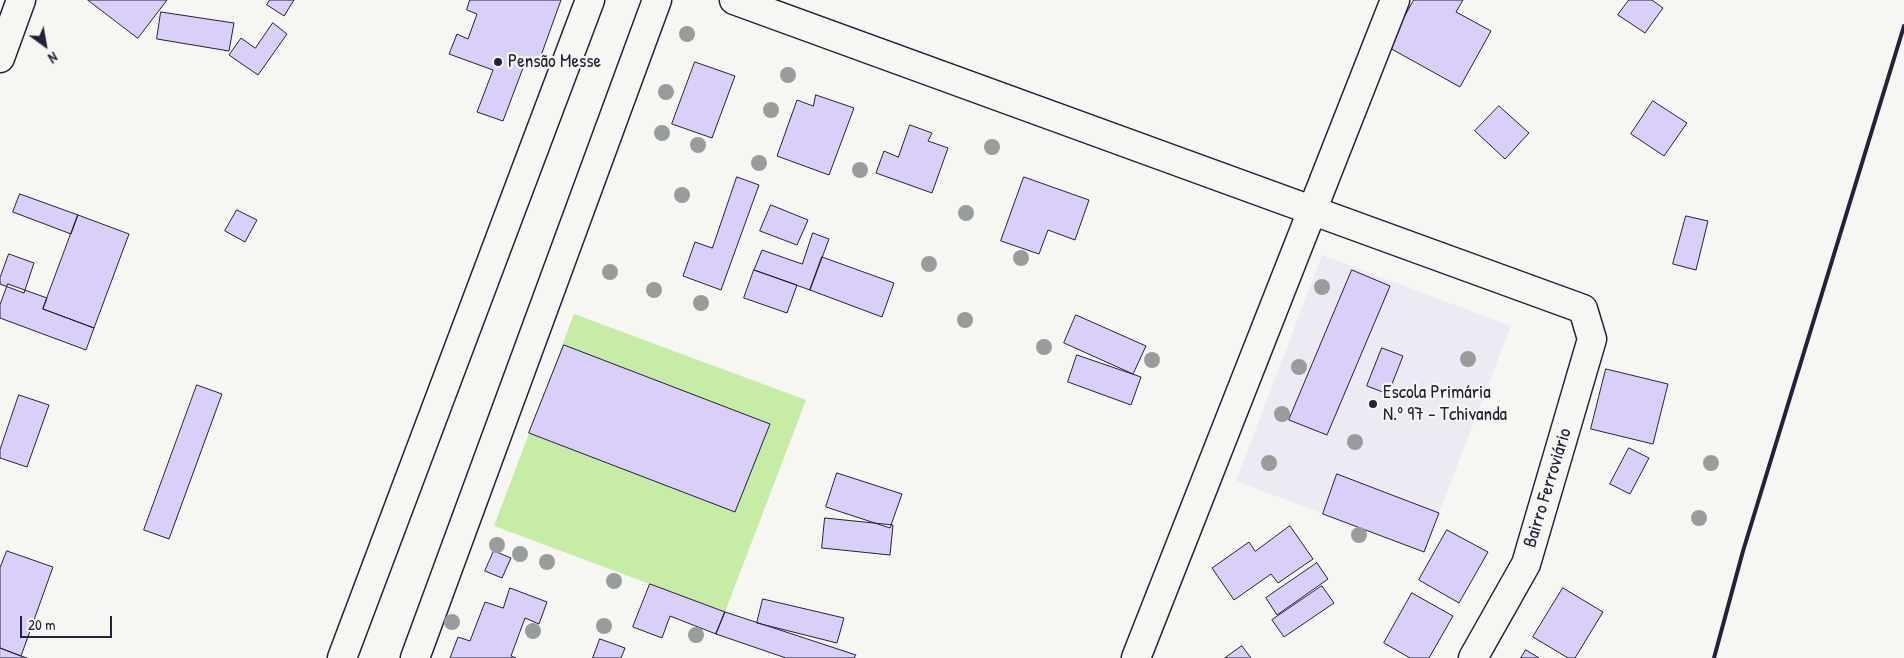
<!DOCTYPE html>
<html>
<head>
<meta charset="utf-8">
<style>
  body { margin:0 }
  #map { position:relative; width:1904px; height:658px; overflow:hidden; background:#f6f6f2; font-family:"Patrick Hand",sans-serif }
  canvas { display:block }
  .north { position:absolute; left:20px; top:20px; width:50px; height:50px; -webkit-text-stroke:4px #f6f6f2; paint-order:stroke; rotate:148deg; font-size:14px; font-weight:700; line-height:20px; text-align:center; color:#22223b }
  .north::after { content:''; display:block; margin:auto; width:18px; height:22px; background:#22223b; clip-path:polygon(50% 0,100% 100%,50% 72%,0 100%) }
  .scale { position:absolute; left:20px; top:616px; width:92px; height:22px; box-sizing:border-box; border:2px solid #22223b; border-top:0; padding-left:6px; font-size:15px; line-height:18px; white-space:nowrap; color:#22223b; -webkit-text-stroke:4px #f6f6f2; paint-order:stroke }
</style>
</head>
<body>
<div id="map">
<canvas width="1904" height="658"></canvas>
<div class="north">N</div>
<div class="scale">20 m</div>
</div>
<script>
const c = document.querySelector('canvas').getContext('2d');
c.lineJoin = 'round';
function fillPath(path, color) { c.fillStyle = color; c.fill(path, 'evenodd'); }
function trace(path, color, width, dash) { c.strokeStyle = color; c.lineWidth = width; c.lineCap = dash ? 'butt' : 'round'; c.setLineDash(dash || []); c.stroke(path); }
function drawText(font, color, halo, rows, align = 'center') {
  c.font = font + ' "Patrick Hand",sans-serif'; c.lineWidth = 4.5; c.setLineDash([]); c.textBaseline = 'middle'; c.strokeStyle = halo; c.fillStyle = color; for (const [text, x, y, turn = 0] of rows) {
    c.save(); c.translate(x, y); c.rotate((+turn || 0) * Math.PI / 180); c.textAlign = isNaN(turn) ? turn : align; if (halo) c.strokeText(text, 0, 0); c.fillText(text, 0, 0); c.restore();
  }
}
fillPath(new Path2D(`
  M1322 255 1511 326 1424 552 1236 481Z`), '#eeeaf4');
fillPath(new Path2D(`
  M574 314 806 400 725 612 494 526Z`), '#c7eca6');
const building = new Path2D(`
  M88 0H167L138 38Z
  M270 0H294L284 16 267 5Z
  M470 0H561L538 64 526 60 503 121 477 112 493 70 449 54 457 34 468 39 477 14 467 10Z
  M1414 0H1463L1456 12 1491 31 1460 87 1388 47Z
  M1629 0H1652L1663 8 1645 33 1618 15Z
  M161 12 234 23 229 51 157 39Z
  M273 23 287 34 258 75 229 55 241 38 255 48Z
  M695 62 735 76 712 138 672 124Z
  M816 95 854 108 829 175 777 156 797 100 813 106Z
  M1653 101 1687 123 1664 156 1631 134Z
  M1499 106 1529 133 1505 159 1475 131Z
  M910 125 932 133 928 141 948 148 932 193 876 173 884 151 898 157Z
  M737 177 759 185 721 290 683 276 695 242 712 248Z
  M1024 177 1089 200 1075 240 1048 230 1039 254 1001 241Z
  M20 194 78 215 71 234 13 212Z
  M771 205 808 220 797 245 760 231Z
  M237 210 257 220 245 242 225 231Z
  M78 215 129 234 94 328 43 309Z
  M1686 216 1708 221 1696 270 1673 264Z
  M813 233 829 239 810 290 754 270 762 250 802 264Z
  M9 254 34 263 24 293 0 284V278Z
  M822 257 894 283 882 317 810 290Z
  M754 270 797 285 787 313 744 298Z
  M1352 270 1390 286 1327 435 1289 420Z
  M8 284 47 298 43 309 94 328 86 350 0 318V305Z
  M1076 315 1146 346 1133 374 1064 343Z
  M564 345 770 424 735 512 529 433Z
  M1382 348 1403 356 1388 394 1367 386Z
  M1077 355 1141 377 1131 405 1068 382Z
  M1606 369 1668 384 1653 444 1591 429Z
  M197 385 222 394 169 539 144 530Z
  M19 395 49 405 27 467 0 458V450Z
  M1629 448 1649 458 1630 494 1610 484Z
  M837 473 902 494 890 528 826 507Z
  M1337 474 1439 513 1424 552 1323 514Z
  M825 518 893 525 890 555 822 548Z
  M1290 526 1313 559 1278 583 1271 574 1234 600 1212 568 1249 542 1255 551Z
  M1447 530 1488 552 1459 603 1419 580Z
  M7 551 53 567 21 656 0 648V568Z
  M494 551 511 558 502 578 485 571Z
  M1317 563 1328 579 1277 615 1266 598Z
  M650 584 725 612 716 634 670 616 662 638 633 627Z
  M1322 586 1334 603 1284 637 1272 620Z
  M510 588 547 602 539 624 525 618 511 656 516 658H450L458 637 470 641 485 602 503 608Z
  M1563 588 1603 612 1575 658H1568L1533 637Z
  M1412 593 1453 616 1429 658H1410L1384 643Z
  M763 599 844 618 837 643 757 623Z
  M725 612 856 655 854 658H786L716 634Z
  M600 639 625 648 621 658H593Z
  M1242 646 1251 658H1225Z
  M0 648 21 656 27 658H0Z
  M1526 650 1539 658H1521Z`);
fillPath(building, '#dacff8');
trace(building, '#22223b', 1);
const minor = new Path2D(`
  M734 0 1583 309 1592 339 1526 564 1473 658
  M0 58 21 0
  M342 658 590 0
  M415 658 657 0
  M1136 658 1395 0`);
trace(minor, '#22223b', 31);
trace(minor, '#f6f6f2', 28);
trace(new Path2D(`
  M1714 658 1743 551 1904 26`), '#22223b', 4);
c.fillStyle = '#989d9c';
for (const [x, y] of [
  [687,34],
  [788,75],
  [666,92],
  [771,110],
  [662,133],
  [698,145],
  [992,147],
  [759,163],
  [860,170],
  [682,195],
  [966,213],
  [1021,258],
  [929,264],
  [610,272],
  [1322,287],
  [654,290],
  [701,303],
  [965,320],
  [1044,347],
  [1468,359],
  [1152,360],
  [1299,367],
  [1282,414],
  [1355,442],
  [1269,463],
  [1711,463],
  [1699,518],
  [1359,535],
  [497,545],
  [520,554],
  [547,562],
  [614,581],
  [452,622],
  [604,626],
  [533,631],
  [696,635]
]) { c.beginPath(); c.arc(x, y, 8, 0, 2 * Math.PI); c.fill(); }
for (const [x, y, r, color] of [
  [498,62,5,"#22223b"],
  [1373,404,5,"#22223b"]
]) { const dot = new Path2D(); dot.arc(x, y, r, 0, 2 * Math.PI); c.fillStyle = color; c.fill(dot); trace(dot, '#f6f6f2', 2); }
drawText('19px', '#22223b', '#f6f6f2', [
  ["Pensão Messe",508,62],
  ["Escola Primária",1383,393],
  ["N.º 97 - Tchivanda",1383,415]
], 'left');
drawText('19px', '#22223b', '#f6f6f2', [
  ["Bairro Ferroviário",1548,488,-73]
]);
</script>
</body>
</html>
